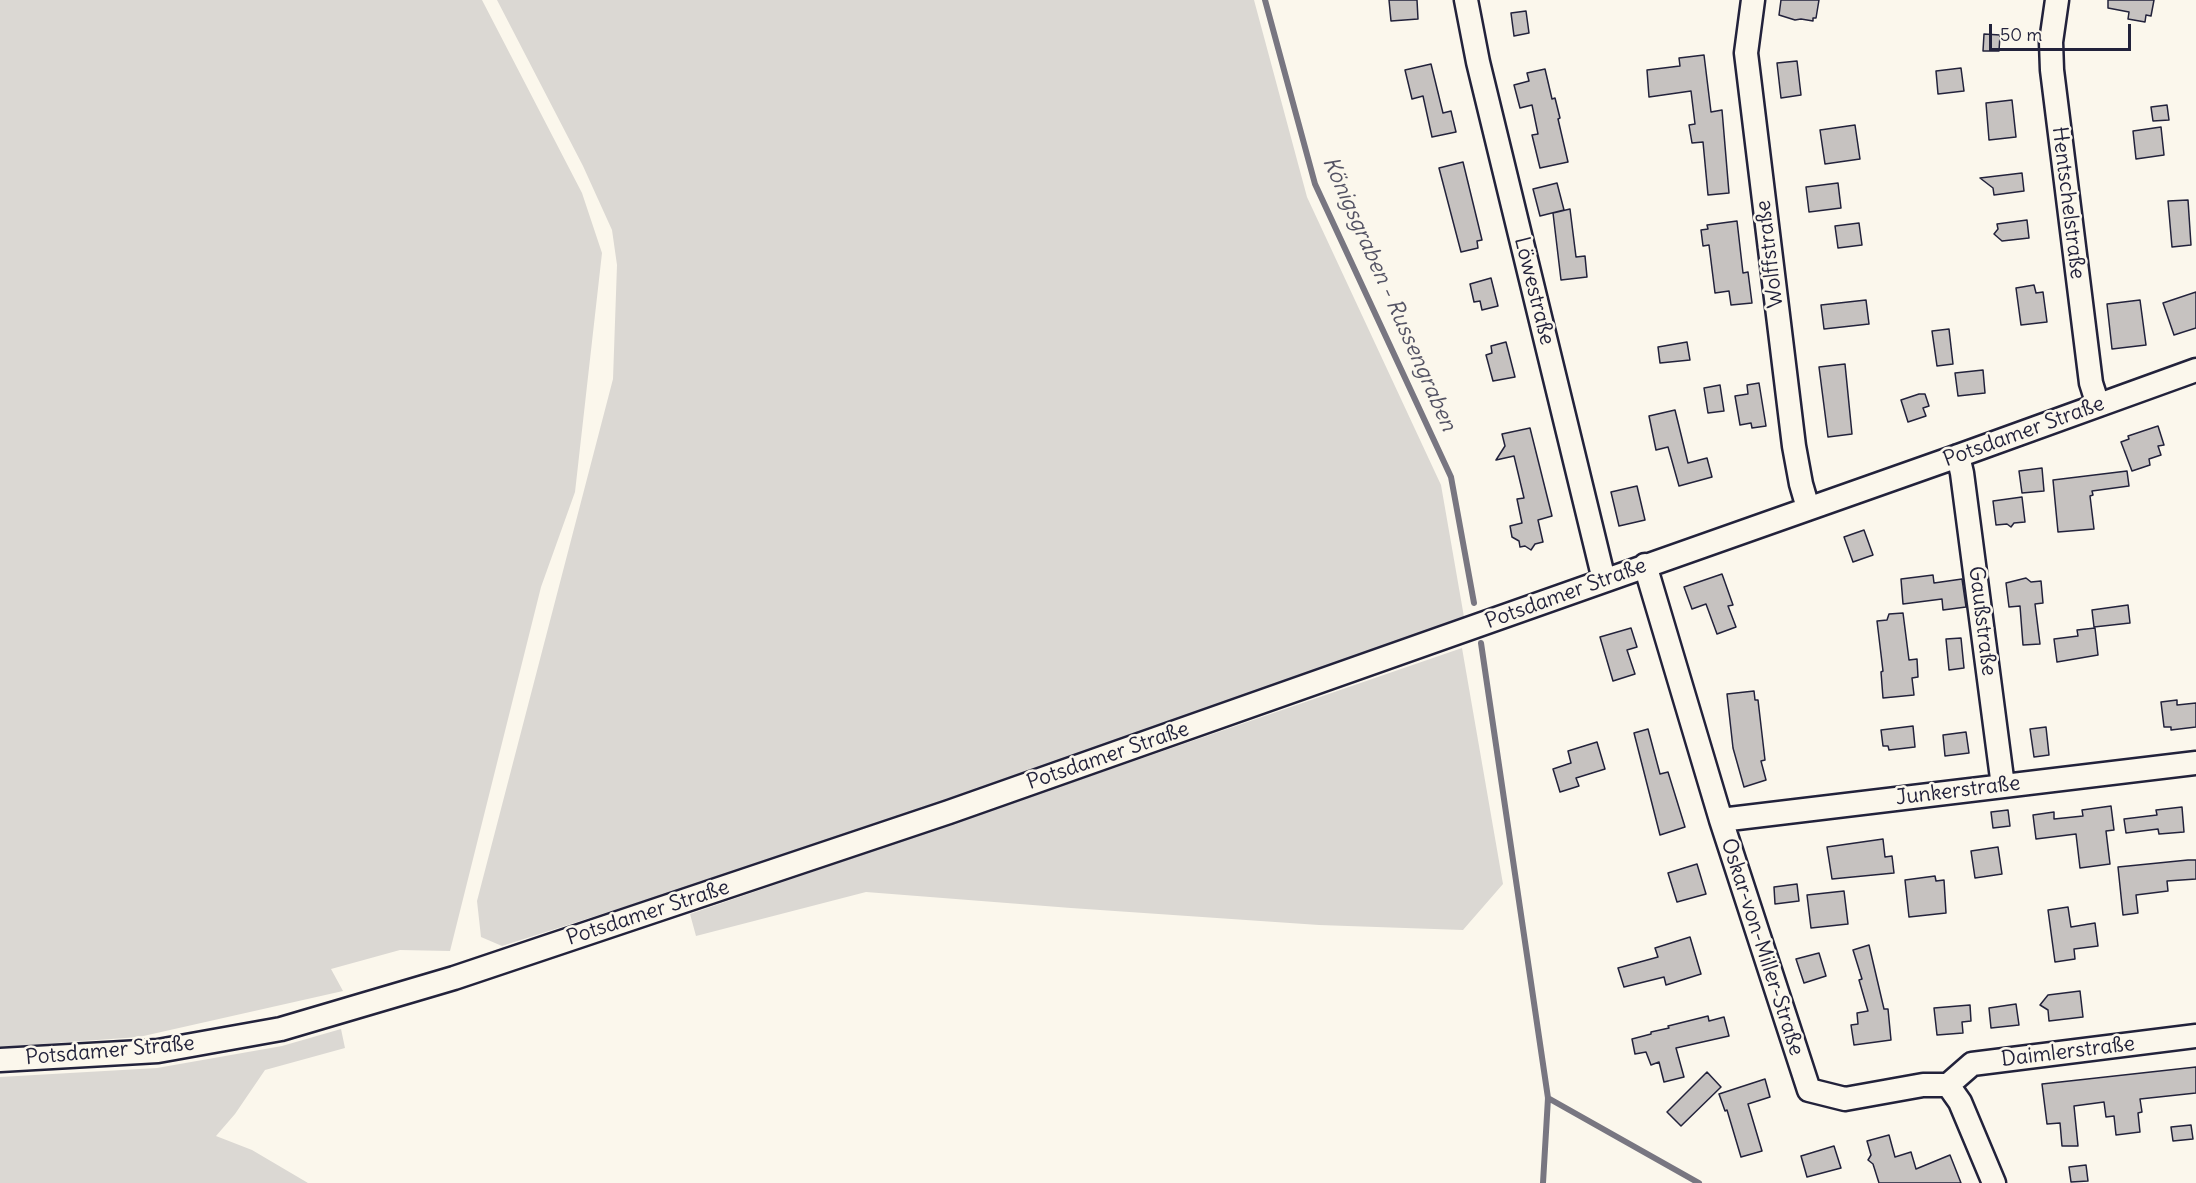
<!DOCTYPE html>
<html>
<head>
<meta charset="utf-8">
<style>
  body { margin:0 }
  #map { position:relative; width:2196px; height:1183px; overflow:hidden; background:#fbf7ec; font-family:Delius,sans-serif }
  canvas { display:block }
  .scale { position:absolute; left:1989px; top:24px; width:142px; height:27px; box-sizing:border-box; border:3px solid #22223b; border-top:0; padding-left:8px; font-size:18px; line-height:21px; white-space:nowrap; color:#22223b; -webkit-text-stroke:4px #fbf7ec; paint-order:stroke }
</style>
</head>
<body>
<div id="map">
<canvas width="2196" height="1183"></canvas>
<div class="scale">50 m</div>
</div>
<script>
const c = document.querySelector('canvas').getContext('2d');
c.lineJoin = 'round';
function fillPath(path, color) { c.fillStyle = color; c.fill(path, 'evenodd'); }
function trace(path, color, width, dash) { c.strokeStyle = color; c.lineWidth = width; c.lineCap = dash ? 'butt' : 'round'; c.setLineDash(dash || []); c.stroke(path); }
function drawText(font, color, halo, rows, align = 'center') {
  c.font = font + ' Delius,sans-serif'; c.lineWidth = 5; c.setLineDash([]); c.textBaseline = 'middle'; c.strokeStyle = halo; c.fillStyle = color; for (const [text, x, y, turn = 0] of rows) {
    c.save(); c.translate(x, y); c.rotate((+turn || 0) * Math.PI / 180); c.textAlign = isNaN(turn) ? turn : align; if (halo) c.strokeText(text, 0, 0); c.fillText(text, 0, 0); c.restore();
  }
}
fillPath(new Path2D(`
  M0 0H482L582 193 602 253 575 492 541 587 450 951 400 950 331 969 343 991 139 1037 0 1047Z
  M497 0H1254L1307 197 1441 485 1464 617 865 830 502 946 481 937 477 901 613 379 617 265 612 230 583 166Z
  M1462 648 1503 884 1463 930 1319 925 1071 908 866 892 696 936 690 914Z
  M341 1029 345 1048 265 1070 235 1114 216 1136 252 1150 308 1183H0V1077L157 1068 282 1046Z`), '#dbd8d3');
trace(new Path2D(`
  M1265 0 1315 184 1451 477 1474 603
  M1481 643 1548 1098 1543 1183
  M1548 1098 1699 1183`), '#787681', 6);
const building = new Path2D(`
  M1389 0H1417L1418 19 1391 21Z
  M1781 0H1819L1816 18H1813V21L1801 19 1795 20 1779 15Z
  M2108 0H2154L2151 16 2146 15 2145 22 2128 19 2129 12 2108 8Z
  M1526 11 1529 33 1514 36 1511 13Z
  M1984 34 2000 35 1999 51H1983Z
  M1704 55 1711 112 1722 110 1729 193 1708 195 1703 142 1692 143 1689 125 1695 124 1691 91 1649 97 1647 70 1680 66 1679 58Z
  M1797 61 1801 95 1781 98 1777 63Z
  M1431 64 1443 113 1451 111 1456 132 1432 137 1423 96 1412 99 1405 70Z
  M1961 68 1964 91 1938 94 1936 71Z
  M1545 69 1552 99 1555 98 1560 118 1558 119 1568 162 1540 168 1532 135 1538 134 1532 105 1520 108 1514 85 1529 81 1527 73Z
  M2012 100 2016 137 1989 140 1986 103Z
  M2167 105 2169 120 2153 121 2151 107Z
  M1855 125 1860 159 1825 164 1820 130Z
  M2161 127 2164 155 2136 159 2133 131Z
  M1463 162 1482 240 1477 241 1478 248 1461 252 1439 168Z
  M2022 173 2024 191 1994 195 1993 188 1980 178Z
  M1557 183 1564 210 1540 216 1533 189Z
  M1838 183 1841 208 1809 212 1806 187Z
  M2188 200 2191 245 2172 247 2168 201Z
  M1570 209 1576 257 1585 256 1587 277 1561 280 1553 213Z
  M2027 220 2029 238 2002 241 1994 234 1998 229 1997 224Z
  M1737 221 1743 273 1748 272 1752 303 1731 305 1729 291 1715 293 1709 245 1703 246 1701 230 1708 229 1707 225Z
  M1859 223 1862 245 1838 248 1835 226Z
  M1491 278 1498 306 1482 310 1480 301 1474 302 1470 284Z
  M2034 285 2036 293 2043 292 2047 322 2021 325 2016 288Z
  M2196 292V328L2174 335 2163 303Z
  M1866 300 1869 324 1824 329 1821 305Z
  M2140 300 2146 345 2112 349 2107 304Z
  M1949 329 1953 364 1937 366 1932 331Z
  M1506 342 1515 377 1493 381 1486 355 1492 353 1491 346Z
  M1687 342 1690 360 1660 363 1658 347Z
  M1845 364 1852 434 1828 437 1819 367Z
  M1983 370 1985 393 1958 396 1955 373Z
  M1759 383 1766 426 1752 428 1751 423 1740 425 1735 396 1748 394 1747 385Z
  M1720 385 1724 411 1708 413 1704 388Z
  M1919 394H1925L1929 406 1923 408 1926 416 1908 422 1901 400Z
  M1675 410 1688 463 1707 458 1712 477 1679 486 1668 447 1656 450 1649 416Z
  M2158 426 2164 445 2158 446 2161 455 2149 459 2150 465 2132 471 2121 442 2129 439 2128 436Z
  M1530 428 1552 516 1538 520 1543 542 1535 544 1531 550 1525 546 1520 547 1519 541 1512 537 1510 526 1522 523 1517 499 1524 498 1514 456 1496 460 1505 446 1502 434Z
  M2042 468 2044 491 2022 493 2019 471Z
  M2127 471 2129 486 2092 491 2093 495 2090 496 2094 529 2058 532 2053 480Z
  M1637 486 1645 520 1619 526 1611 492Z
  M2022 497 2025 522 2014 523 2011 527 2007 524 1996 525 1993 501Z
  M1864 530 1873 555 1853 562 1844 537Z
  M1722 574 1733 605 1728 606 1736 627 1717 634 1706 604 1692 609 1684 587Z
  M1933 575 1934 583 1962 579 1966 607 1943 610 1942 599 1903 604 1901 579Z
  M2026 578 2031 582 2041 581 2043 603 2035 604 2040 644 2023 645 2020 606 2009 607 2006 583Z
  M2128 605 2130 623 2094 627 2092 610Z
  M1903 613 1909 660 1917 659 1918 677 1912 678 1914 695 1883 698 1881 672 1883 671 1877 621 1887 620 1889 614Z
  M1631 628 1637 647 1627 650 1635 674 1613 681 1600 637Z
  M2095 628 2098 655 2057 662 2054 639 2078 636 2077 630Z
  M1961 638 1964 668 1949 670 1946 639Z
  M1754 691 1755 700H1758L1765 760 1761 761 1766 780 1744 787 1733 748 1727 694Z
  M2177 700V705L2196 703V727L2171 730V727H2164L2161 702Z
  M1913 726 1915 747 1889 750 1888 746H1883L1881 730Z
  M2046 727 2049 755 2034 757 2030 729Z
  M1648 729 1660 774 1668 772 1685 827 1660 835 1634 733Z
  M1966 732 1969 753 1945 756 1943 735Z
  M1597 742 1605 769 1576 778 1579 786 1560 792 1553 769 1571 763 1568 751Z
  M2111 806 2114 830 2106 831 2110 864 2080 868 2076 834 2036 839 2033 815 2054 812V819L2083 816 2082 810Z
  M2182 807 2184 832 2159 834 2158 829 2126 833 2124 819 2157 815 2156 810Z
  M2008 810 2010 826 1993 828 1991 812Z
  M1883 839 1885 857 1892 856 1894 873 1832 879 1827 847Z
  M1998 847 2002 874 1975 878 1971 851Z
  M2188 860H2196V879L2167 881 2168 891 2136 895 2138 913 2123 915 2118 867Z
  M1697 864 1706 894 1677 902 1668 873Z
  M1935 876 1936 881 1944 880 1946 913 1909 917 1905 880Z
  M1797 884 1799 901 1775 904 1774 887Z
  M1844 891 1848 924 1811 928 1807 895Z
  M2068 907 2071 927 2095 923 2098 946 2074 949 2075 959 2055 962 2048 910Z
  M1690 937 1701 974 1666 985 1664 977 1624 987 1618 968 1658 957 1655 948Z
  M1869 945 1884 1009H1888L1891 1040 1854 1045 1851 1025 1858 1024 1857 1013 1868 1011 1859 980 1862 979 1853 950Z
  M1819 953 1826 976 1804 983 1796 959Z
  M2080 991 2083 1017 2049 1021 2048 1010 2040 1005 2048 995Z
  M2016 1004 2019 1025 1991 1028 1989 1008Z
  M1970 1005 1971 1021 1962 1022 1963 1033 1937 1035 1934 1008Z
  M1708 1016 1709 1021 1724 1017 1729 1036 1676 1048 1684 1077 1664 1082 1659 1062 1651 1065 1646 1052 1635 1054 1632 1039 1651 1034V1032L1669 1028 1668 1026Z
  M2196 1067V1093L2140 1099 2142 1112 2138 1113 2140 1132 2116 1135 2114 1116 2106 1117 2104 1102 2074 1106 2078 1146H2062L2060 1123 2047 1124 2042 1084Z
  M1707 1072 1721 1087 1681 1126 1667 1112Z
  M1765 1079 1770 1097 1748 1104 1762 1151 1741 1157 1727 1110 1725 1111 1719 1094Z
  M2191 1125 2193 1139 2173 1141 2171 1127Z
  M1889 1135 1895 1157 1911 1152 1916 1169 1950 1155 1961 1183H1879L1873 1164 1868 1160 1871 1155 1867 1141Z
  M1834 1146 1841 1168 1807 1177 1801 1156Z
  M2086 1165 2088 1181 2071 1182 2069 1167Z`);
fillPath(building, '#c6c2c0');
trace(building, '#22223b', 1.5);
const minor = new Path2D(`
  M1466 0 1478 62 1604 580
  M1753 0 1746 53 1794 446 1801 484 1808 508
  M2057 0 2051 42 2052 70 2091 383 2098 405
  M1958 456 1962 473 2003 786
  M1645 565 1721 820 1809 1090 1845 1099 1923 1085H1948L1960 1102 1994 1183
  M1721 820 2196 763
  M0 1060 158 1051 281 1029 454 978 949 812 1958 456 2196 370
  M1948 1085 1972 1064 2196 1036`);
trace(minor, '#22223b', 27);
trace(minor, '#fbf7ec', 22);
drawText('21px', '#22223b', '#fbf7ec', [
  ["Hentschelstraße",2068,203,83],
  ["Wolffstraße",1770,254,-97],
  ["Löwestraße",1534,291,76],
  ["Potsdamer Straße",2024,432,-20],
  ["Potsdamer Straße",1566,594,-20],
  ["Gaußstraße",1982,621,83],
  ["Potsdamer Straße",1108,756,-19],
  ["Junkerstraße",1958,791,-7],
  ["Potsdamer Straße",648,913,-18],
  ["Oskar-von-Miller-Straße",1762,947,72],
  ["Potsdamer Straße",110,1051,-5],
  ["Daimlerstraße",2068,1052,-7]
]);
drawText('italic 22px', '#545364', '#fbf7ec', [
  ["Königsgraben - Russengraben",1389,294,66]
]);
</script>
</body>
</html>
